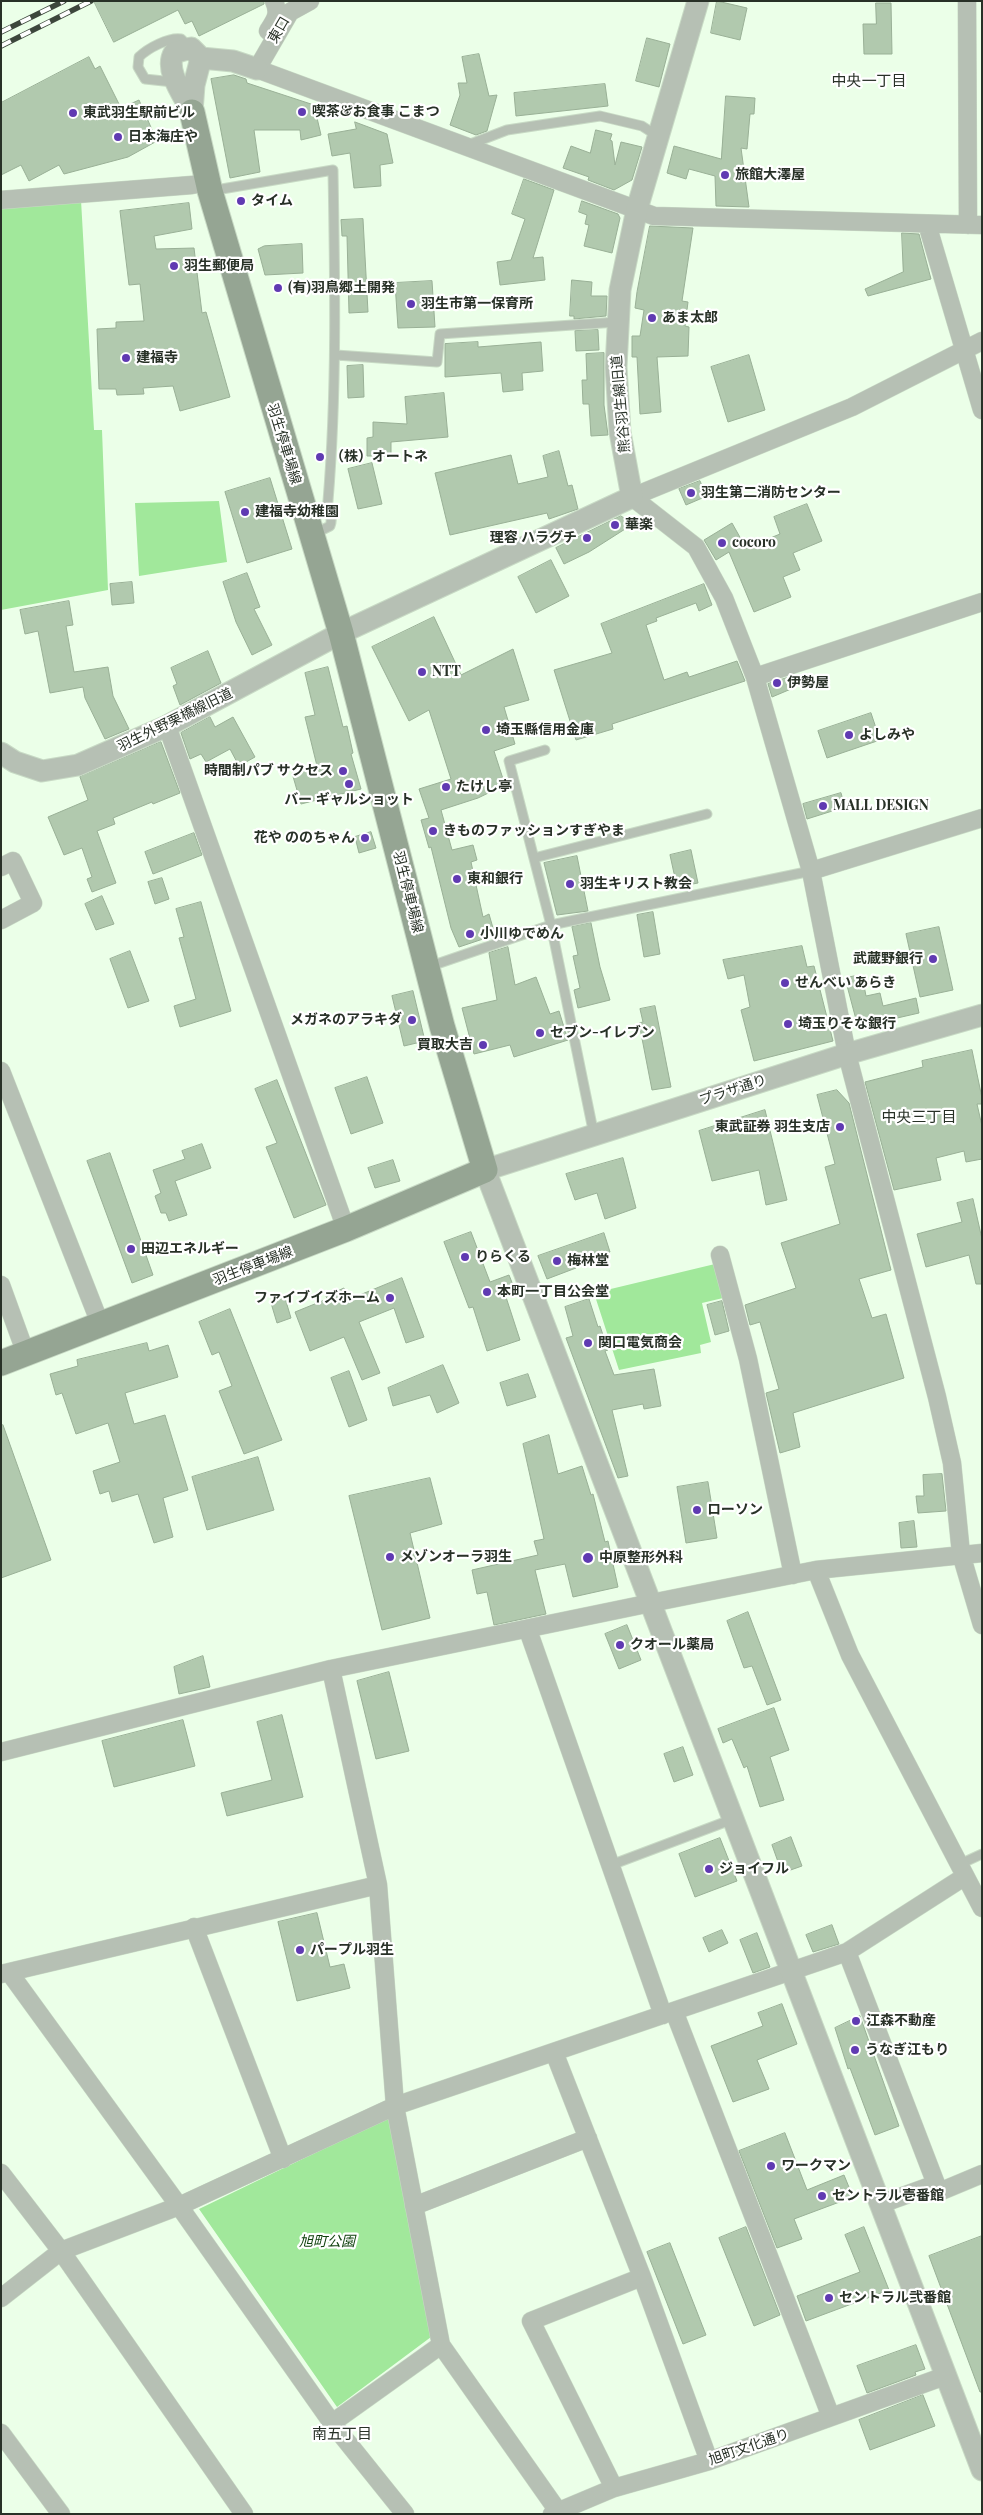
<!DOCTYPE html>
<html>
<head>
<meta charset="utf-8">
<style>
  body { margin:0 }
  #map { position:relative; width:983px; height:2515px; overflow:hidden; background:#ebffe8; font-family:"Playfair Display",serif }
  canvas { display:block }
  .frame { position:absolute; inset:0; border:2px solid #283127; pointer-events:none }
</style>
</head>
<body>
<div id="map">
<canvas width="983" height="2515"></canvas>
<div class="frame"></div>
</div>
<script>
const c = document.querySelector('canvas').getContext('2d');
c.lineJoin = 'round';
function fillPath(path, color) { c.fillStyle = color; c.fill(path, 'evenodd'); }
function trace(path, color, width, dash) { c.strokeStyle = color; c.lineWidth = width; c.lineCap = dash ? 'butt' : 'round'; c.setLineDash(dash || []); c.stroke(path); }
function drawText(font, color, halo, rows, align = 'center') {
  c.font = font + ' "Playfair Display","Noto Sans JP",serif'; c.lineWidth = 4.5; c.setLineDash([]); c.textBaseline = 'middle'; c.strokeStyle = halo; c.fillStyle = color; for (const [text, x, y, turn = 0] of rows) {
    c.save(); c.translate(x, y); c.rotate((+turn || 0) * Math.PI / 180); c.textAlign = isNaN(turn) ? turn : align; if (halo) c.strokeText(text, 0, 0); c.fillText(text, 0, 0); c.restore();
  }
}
fillPath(new Path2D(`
  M81 200 94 430H102L108 590 1 610V206Z
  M219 501 227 562 139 576 135 503Z
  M715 1264 723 1298 702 1303 711 1342 700 1345 701 1353 619 1370 594 1293Z
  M389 2117 431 2337 337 2407 199 2209Z`), '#a1e89b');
const building = new Path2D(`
  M94 1H264V4L199 36 192 21 185 24 178 10 114 42Z
  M717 1 747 8 740 40 711 33Z
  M876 3H891L892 54H864L863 24H876Z
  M647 38 670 44 659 87 636 81Z
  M479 54 489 96 497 95 487 131 476 135 450 125 460 95 458 83H467L462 57Z
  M89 57 95 69 100 66 121 108 139 100 157 141 128 157 64 174 59 165 29 181 21 165 1 175V103Z
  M234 75 246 79 247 83 314 105 321 135 301 140 300 130H254L260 172 230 178 211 79Z
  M605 84 608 106 516 116 514 93Z
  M726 96 755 98 754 114H750L747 149 741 148 749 207 716 206 715 176 689 169 686 179 667 173 674 146 721 159Z
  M355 122 387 134 393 163 380 165 381 186 354 188 350 153 332 156 328 134 356 129Z
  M596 130 612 134 610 140 612 141 615 165 621 142 642 147 632 180 614 190 588 180 589 177 563 168 571 146 590 153Z
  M524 179 554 190 533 258 543 257 545 280 500 285 497 262 511 260 525 219 512 214Z
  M582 201 618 214 620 218 612 253 584 246 589 225 585 224 587 215 579 212Z
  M189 203 192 229 154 236 156 249 194 248 202 313 206 312 230 397 180 411 173 386 143 388 144 394 117 395 116 389H99L97 329 116 328V322L144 321 140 284 129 285 120 211Z
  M363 219 368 312 349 313 347 236H342L341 220Z
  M650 226 693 228 682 301 688 302 685 326 689 327 688 356 657 357 661 412 640 414 637 357H632V336H640L644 310 635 308 637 292Z
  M902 233 919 234 931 279 868 296 865 289 903 272Z
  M302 244 303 273 265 275 258 249 264 246Z
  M572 280 592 282 591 296H607L606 316 574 319V316H570Z
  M432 281 435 327 398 328 395 283Z
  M598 330 599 350 576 351 575 331Z
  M478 342V347L541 342 543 371 522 373 523 390 503 392 501 373 445 377V344Z
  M604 353V405L608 435 591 436 589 404H583L582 380H587L586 354Z
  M749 355 765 410 728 422 711 367Z
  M363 365 364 397 348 398 347 366Z
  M444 393 448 437 391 442V456H367V438L373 437V422L407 424 405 397Z
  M559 451 568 486 572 485 578 509 549 519 547 513 450 535 435 473 511 455 518 484 548 477 543 456Z
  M372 463 382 504 358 509 348 469Z
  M270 478 292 549 247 563 225 492Z
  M700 481 707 496 686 505 679 489Z
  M807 504 822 541 793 553 800 570 783 577 791 597 754 612 729 552 716 560 704 540 732 523 746 548 780 534 774 517Z
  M621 516 633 524 589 552 564 564 556 548Z
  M551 560 569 596 536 613 518 577Z
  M247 573 260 607 254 609 272 645 252 655 236 622 223 582Z
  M132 582 134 603 112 605 110 584Z
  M704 584 712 605 699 611 696 603 656 618 657 621 646 625 664 680 687 672 689 677 737 661 745 681 612 724 613 729 576 740 554 670 612 653 601 624Z
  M69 601 73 625 66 626 74 672 108 667 113 696 129 729 105 739 85 698 83 687 50 693 38 631 25 634 20 610Z
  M434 617 461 675 513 649 529 700 504 707 515 744 494 751 505 785 478 798 441 810 452 850 473 845 477 860 471 862 483 917 489 914 495 935 459 947 451 928 431 847 429 848 421 820 429 818 419 789 451 779 429 710 409 721 372 647Z
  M208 651 221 683 180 705 173 686 177 684 171 668Z
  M328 667 343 727 347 726 353 753 351 754 361 789 301 804 292 773 317 766 305 717 315 715 305 673Z
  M787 678 791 689 772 697 768 684Z
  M871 713 880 740 827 758 818 731Z
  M210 717 215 727 233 717 255 757 239 766 230 749 206 762 201 754 190 759 181 733Z
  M161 742 180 793 153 804 152 802 113 818 115 824 97 831 116 883 92 892 87 879 92 877 82 848 64 855 48 817 88 800 80 777Z
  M841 793 845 807 807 819 803 804Z
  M371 832 376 848 359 853 355 837Z
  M194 833 202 855 153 874 145 852Z
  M691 850 698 883 677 887 670 855Z
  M577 856 588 911 557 915 544 863Z
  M162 878 169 899 155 904 148 882Z
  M102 896 114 924 96 930 85 904Z
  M201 902 231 1011 180 1027 174 1006 196 999 179 938 184 937 176 909Z
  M653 912 660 954 644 957 637 915Z
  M591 923 600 967 610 1000 578 1008 574 990 580 988 573 956 578 955 572 927Z
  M939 927 953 990 920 997 906 934Z
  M802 946 807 967 814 966 833 1041 754 1061 741 1010 750 1007 744 975 728 979 723 960Z
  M508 947 515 985 536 977 550 1014 559 1011 568 1040 514 1057 510 1045 474 1054 462 1008 497 1000 489 953Z
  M130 951 149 1001 128 1008 110 959Z
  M862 975 866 996 880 993 883 1006 916 998 919 1013 858 1027 845 978Z
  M413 991 425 1041 404 1046 392 996Z
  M655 1006 671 1087 652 1090 639 1023 643 1022 640 1009Z
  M972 1050 982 1098V1104H977L982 1126V1159L966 1162 964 1151 936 1158 941 1180 894 1190 865 1082 923 1067 922 1061Z
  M367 1077 383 1123 351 1134 335 1088Z
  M277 1080 326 1205 294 1218 266 1147 277 1143 255 1089Z
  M837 1090 849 1103 891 1270 859 1279 872 1318 886 1314 904 1378 793 1413 800 1447 780 1453 766 1393 779 1389 760 1322 750 1325 745 1305 796 1288 781 1243 840 1224 825 1167 835 1164 817 1095Z
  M765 1110 787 1200 766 1205 759 1170 712 1181 699 1131Z
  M202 1144 211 1168 175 1181 187 1215 169 1221 166 1213H161L155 1196 161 1193 153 1170 185 1159 182 1151Z
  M110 1153 153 1275 132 1283 87 1161Z
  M623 1158 636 1208 605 1219 597 1193 575 1200 566 1174Z
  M393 1160 400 1181 375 1188 368 1168Z
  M973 1199 982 1239V1284H976L969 1255 926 1267 917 1234 962 1222 957 1203Z
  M471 1232 490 1282 509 1275 515 1290 505 1294 520 1340 487 1351 473 1307 469 1308 444 1242Z
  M604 1233 610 1252 574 1264 576 1268 547 1279 538 1256Z
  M402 1278 424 1337 406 1343 394 1308 359 1322 380 1373 362 1380 344 1337 310 1351 295 1312 327 1299 326 1296 344 1288 349 1299Z
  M285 1298 291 1318 277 1323 271 1303Z
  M589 1299 598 1327 600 1326 608 1350 605 1351 614 1375 654 1369 661 1406 644 1409 643 1404 612 1410 628 1476 618 1478 566 1338 573 1336 565 1307Z
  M722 1301 729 1331 715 1335 707 1305Z
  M230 1309 282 1440 244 1454 219 1391 232 1386 219 1352 212 1355 199 1322Z
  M147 1343 149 1351 168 1345 178 1377 125 1393 134 1424 165 1415 188 1490 163 1498 173 1537 154 1543 138 1494 112 1502 109 1491 100 1494 93 1471 120 1462 108 1423 76 1434 62 1393 56 1395 50 1374 78 1366 77 1360Z
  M443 1365 459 1403 437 1413 430 1395 393 1406 388 1388Z
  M349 1371 367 1420 349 1427 331 1378Z
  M528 1374 536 1397 507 1406 500 1383Z
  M3 1425 51 1560 1 1578V1426Z
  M549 1435 558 1474 582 1466 591 1495 593 1494 605 1542 608 1541 618 1587 573 1597 565 1564 535 1570 546 1614 494 1625 487 1592 477 1594 472 1570 538 1555 534 1541 544 1539 523 1444Z
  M258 1457 274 1510 207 1530 192 1477Z
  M942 1474 946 1511 918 1513 916 1496H924L923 1475Z
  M430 1478 442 1524 410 1533 430 1618 382 1630 349 1496Z
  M708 1482 717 1538 686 1543 677 1487Z
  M914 1521 917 1547 901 1548 899 1523Z
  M748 1612 781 1700 767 1705 752 1666 744 1668 727 1621Z
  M627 1625 641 1660 619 1669 605 1634Z
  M203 1656 210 1687 179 1694 174 1667Z
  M389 1672 409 1751 376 1759 357 1681Z
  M774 1708 789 1750 770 1757 784 1800 760 1807 747 1766 744 1768 732 1739 723 1743 718 1729Z
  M282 1715 303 1797 227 1816 221 1793 272 1780 257 1722Z
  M183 1720 195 1766 114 1787 102 1741Z
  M683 1747 693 1775 674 1782 664 1754Z
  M791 1837 802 1866 782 1873 772 1845Z
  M720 1838 737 1881 695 1897 679 1854Z
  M317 1913 330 1967 344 1964 350 1988 297 2001 278 1922Z
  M832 1925 839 1944 813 1952 806 1935Z
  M722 1930 728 1943 709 1952 703 1938Z
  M757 1933 770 1967 753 1973 740 1940Z
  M782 2004 797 2044 757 2060 769 2089 733 2102 711 2046 763 2026 758 2013Z
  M860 2016 899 2126 875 2135 850 2068 848 2069 835 2028Z
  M785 2133 807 2190 844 2175 853 2197 794 2219 802 2239 777 2248 739 2151Z
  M746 2227 780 2315 754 2326 719 2238Z
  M864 2227 889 2290 806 2321 797 2296 860 2272 845 2235Z
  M982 2236V2392H980L929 2256Z
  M670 2243 706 2335 683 2344 647 2252Z
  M916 2345 925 2369 915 2372 916 2375 867 2393 857 2366Z
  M923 2395 935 2426 870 2450 859 2420Z`);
fillPath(building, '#b1c9ae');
trace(building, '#99b096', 1);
const service = new Path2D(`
  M173 82 145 79 138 67 139 57C148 48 169 37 181 39L189 47
  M468 145 507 130 600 116 642 126 659 137
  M210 191 333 170C335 281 337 391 328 501 327 509 334 517 330 526L314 534
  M336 355 437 362 440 334 617 322
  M545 750 509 761 551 925 594 1135
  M534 858 707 814
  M428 967 551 925 811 871
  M611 1865 733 1819
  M958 1865 982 1854`);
const minor = new Path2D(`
  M310 1 290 12 257 69 654 216 982 225
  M967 1 968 225
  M268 31C275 20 280 14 274 1
  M1 200 192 185 208 182
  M927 224 982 410
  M982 341 852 407 632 497 696 547 724 598 755 677 811 871 847 1054 937 1397 952 1463 961 1554 982 1625
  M755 677 982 602
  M167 726 346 1229
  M1 867 13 861 33 903 1 920
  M811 871 982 818
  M1 1071 101 1326
  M720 1255 748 1359 793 1575
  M1 1285 26 1354
  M816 1570 850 1655 982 1908
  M528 1630 663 2015
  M331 1669 378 1885 395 2106 441 2345 560 2514
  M1 1752 331 1669 651 1603 816 1570 982 1553
  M194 1927 283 2159
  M847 1952 936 2184 881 2204
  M9 1972 179 2206 332 2423 405 2514
  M1 1974 378 1885
  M674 2011 831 2417
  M554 2052 642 2277 709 2461
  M1 2173 61 2251 244 2514
  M936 2184 939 2192 982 2174
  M414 2206 588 2138
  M1 2298 61 2251 179 2206 395 2106 847 1952 964 1877
  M332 2423 441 2345
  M1 2433 61 2514
  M614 2488 531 2321 642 2277
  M552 2514 614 2488 709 2461 945 2376`);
const tertiary = new Path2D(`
  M191 48 201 58 194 85 192 112C184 96 164 70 174 53Z
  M201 58 233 61 257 69
  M1 753 15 762 42 771 78 765 167 726 341 633 632 497 620 432 616 367 620 290 637 209 698 1
  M982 1015 847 1054 485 1170 982 2470`);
const secondary = new Path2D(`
  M1 1363 346 1229 485 1170 442 1026 341 633 210 191 192 112`);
trace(service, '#c8dac5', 11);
trace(minor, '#c8dac5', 19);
trace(tertiary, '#c8dac5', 23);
trace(secondary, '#c8dac5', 27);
trace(service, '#b6c0b4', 9);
trace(minor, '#b6c0b4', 18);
trace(tertiary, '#b6c0b4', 21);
trace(secondary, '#95a593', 25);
const rail = new Path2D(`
  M1 32 64 1
  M1 46 91 1`);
trace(rail, '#3d473c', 5.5);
trace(rail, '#fff', 4, [11]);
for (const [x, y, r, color] of [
  [302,112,5,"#603ab2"],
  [73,113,5,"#603ab2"],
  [118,137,5,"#603ab2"],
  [725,175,5,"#603ab2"],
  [241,201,5,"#603ab2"],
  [174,266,5,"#603ab2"],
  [278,288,5,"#603ab2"],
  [411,304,5,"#603ab2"],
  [652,318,5,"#603ab2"],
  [126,358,5,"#603ab2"],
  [320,457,5,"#603ab2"],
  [691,493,5,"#603ab2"],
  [245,512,5,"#603ab2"],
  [615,525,5,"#603ab2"],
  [587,538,5,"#603ab2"],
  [722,543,5,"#603ab2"],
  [422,672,5,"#603ab2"],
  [777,683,5,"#603ab2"],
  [486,730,5,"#603ab2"],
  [849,735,5,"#603ab2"],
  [343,771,5,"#603ab2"],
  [349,784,5,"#603ab2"],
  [446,787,5,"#603ab2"],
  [823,806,5,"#603ab2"],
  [433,831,5,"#603ab2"],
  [365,838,5,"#603ab2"],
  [457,879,5,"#603ab2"],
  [570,884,5,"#603ab2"],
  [470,934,5,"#603ab2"],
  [933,959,5,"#603ab2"],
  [785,983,5,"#603ab2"],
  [412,1020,5,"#603ab2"],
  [788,1024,5,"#603ab2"],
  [540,1033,5,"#603ab2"],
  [483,1045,5,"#603ab2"],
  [840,1127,5,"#603ab2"],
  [131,1249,5,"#603ab2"],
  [465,1257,5,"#603ab2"],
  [557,1261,5,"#603ab2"],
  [487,1292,5,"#603ab2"],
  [390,1298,5,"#603ab2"],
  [588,1343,5,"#603ab2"],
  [697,1510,5,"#603ab2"],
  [390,1557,5,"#603ab2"],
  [588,1558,6,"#603ab2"],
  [620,1645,5,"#603ab2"],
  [709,1869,5,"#603ab2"],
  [300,1950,5,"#603ab2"],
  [856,2021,5,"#603ab2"],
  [855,2050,5,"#603ab2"],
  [771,2166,5,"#603ab2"],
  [822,2196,5,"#603ab2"],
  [829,2298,5,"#603ab2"]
]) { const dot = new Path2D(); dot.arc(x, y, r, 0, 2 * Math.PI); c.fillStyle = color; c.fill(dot); trace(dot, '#fff', 2); }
drawText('14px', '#283127', '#fff', [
  ["東口",279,30,-60],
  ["熊谷羽生線旧道",621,404,-95],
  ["羽生停車場線",284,444,73],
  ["羽生外野栗橋線旧道",175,720,-26],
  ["羽生停車場線",408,892,76],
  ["プラザ通り",733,1090,-18],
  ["羽生停車場線",253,1266,-21],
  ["旭町文化通り",749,2447,-19]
]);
drawText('bold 14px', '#283127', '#fff', [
  ["喫茶&お食事 こまつ",312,112],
  ["東武羽生駅前ビル",83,113],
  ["日本海庄や",128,137],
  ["旅館大澤屋",735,175],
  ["タイム",251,201],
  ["羽生郵便局",184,266],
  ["(有)羽鳥郷土開発",288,288],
  ["羽生市第一保育所",421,304],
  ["あま太郎",662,318],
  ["建福寺",136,358],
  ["（株）オートネ",330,457],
  ["羽生第二消防センター",701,493],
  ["建福寺幼稚園",255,512],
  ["華楽",625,525],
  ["理容 ハラグチ",577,538,"right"],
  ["cocoro",732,543],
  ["NTT",432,672],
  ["伊勢屋",787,683],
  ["埼玉縣信用金庫",496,730],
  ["よしみや",859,735],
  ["時間制パブ サクセス",333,771,"right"],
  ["たけし亭",456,787],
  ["バー ギャルショット",349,800,"center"],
  ["MALL DESIGN",833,806],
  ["きものファッションすぎやま",443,831],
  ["花や ののちゃん",355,838,"right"],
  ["東和銀行",467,879],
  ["羽生キリスト教会",580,884],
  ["小川ゆでめん",480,934],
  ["武蔵野銀行",923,959,"right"],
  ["せんべい あらき",795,983],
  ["メガネのアラキダ",402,1020,"right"],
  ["埼玉りそな銀行",798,1024],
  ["セブン-イレブン",550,1033],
  ["買取大吉",473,1045,"right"],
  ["東武証券 羽生支店",830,1127,"right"],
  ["田辺エネルギー",141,1249],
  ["りらくる",475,1257],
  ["梅林堂",567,1261],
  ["本町一丁目公会堂",497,1292],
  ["ファイブイズホーム",380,1298,"right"],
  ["関口電気商会",598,1343],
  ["ローソン",707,1510],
  ["メゾンオーラ羽生",400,1557],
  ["中原整形外科",599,1558],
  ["クオール薬局",630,1645],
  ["ジョイフル",719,1869],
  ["パープル羽生",310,1950],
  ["江森不動産",866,2021],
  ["うなぎ江もり",865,2050],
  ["ワークマン",781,2166],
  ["セントラル壱番館",832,2196],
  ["セントラル弐番館",839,2298]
], 'left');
drawText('italic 14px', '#11420f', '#fff', [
  ["旭町公園",327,2242]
]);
drawText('15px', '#283127', '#fff', [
  ["中央一丁目",869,81],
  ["中央三丁目",919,1117],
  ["南五丁目",342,2434]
]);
</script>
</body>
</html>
